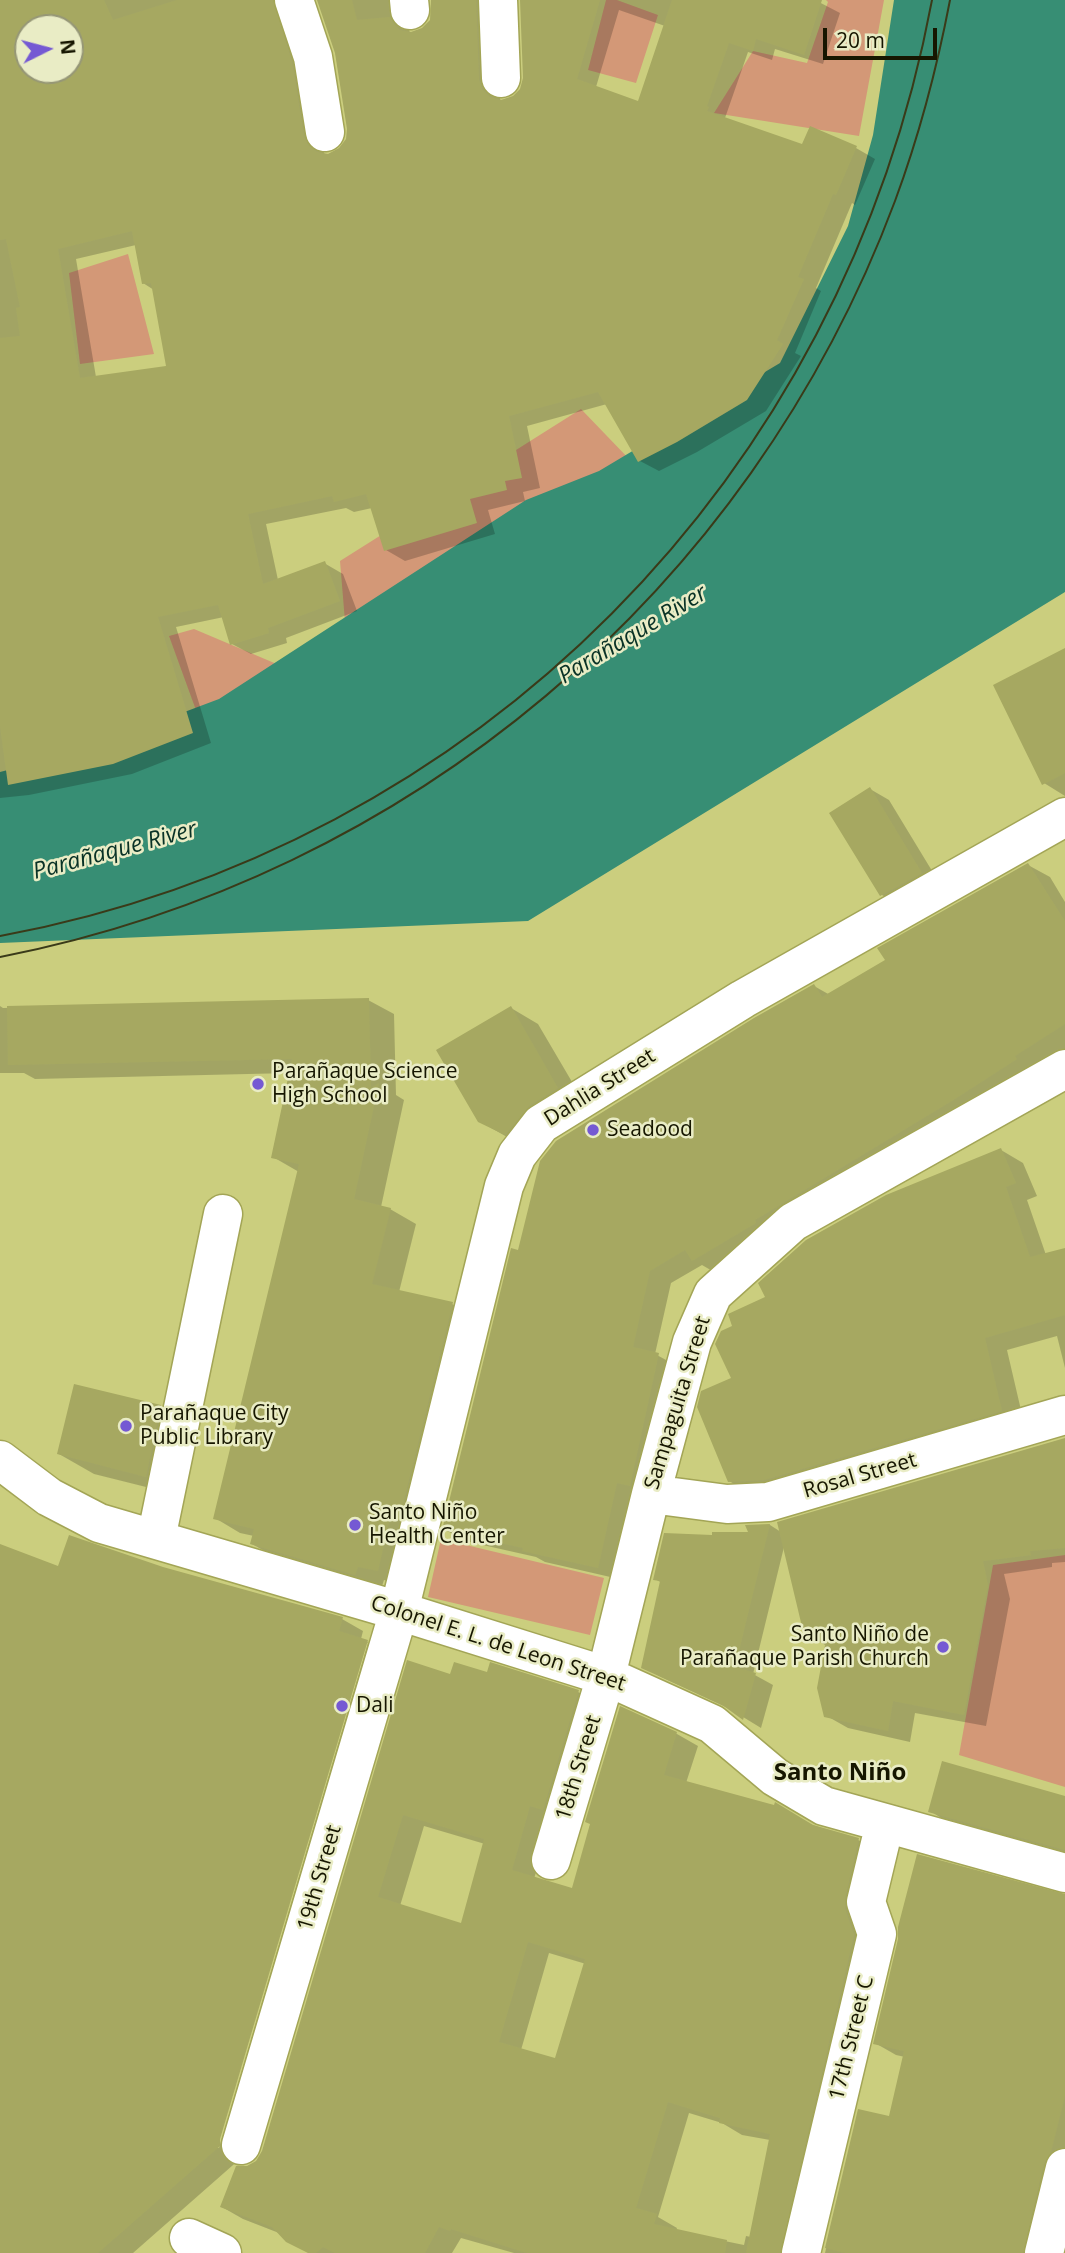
<!DOCTYPE html>
<html>
<head>
<meta charset="utf-8">
<style>
  body { margin:0 }
  #map { position:relative; width:1065px; height:2253px; overflow:hidden; background:#cbce7e; font-family:"Open Sans",sans-serif }
  canvas { display:block }
  .north { position:absolute; left:14px; top:14px; width:70px; height:70px; box-sizing:border-box; background:#e9ecc5; border:2px solid #959676; border-radius:50%; rotate:84deg; font-size:19px; font-weight:700; line-height:28px; text-align:center; color:#161600 }
  .north::after { content:''; display:block; margin:auto; width:24px; height:32px; background:#7559d3; clip-path:polygon(50% 0,100% 100%,50% 72%,0 100%) }
  .scale { position:absolute; left:823px; top:28px; width:114px; height:32px; box-sizing:border-box; border:4px solid #161600; border-top:0; padding-left:9px; font-size:21px; line-height:24px; white-space:nowrap; color:#161600; -webkit-text-stroke:5px #e9ecc5; paint-order:stroke }
</style>
</head>
<body>
<div id="map">
<canvas width="1065" height="2253"></canvas>
<div class="north">N</div>
<div class="scale">20 m</div>
</div>
<script>
const c = document.querySelector('canvas').getContext('2d');
c.lineJoin = 'round';
function fillPath(path, color) { c.fillStyle = color; c.fill(path, 'evenodd'); }
function trace(path, color, width, dash) { c.strokeStyle = color; c.lineWidth = width; c.lineCap = dash ? 'butt' : 'round'; c.setLineDash(dash || []); c.stroke(path); }
function drawText(font, color, halo, rows, align = 'center') {
  c.font = font + ' "Open Sans",sans-serif'; c.lineWidth = 5; c.setLineDash([]); c.textBaseline = 'middle'; c.strokeStyle = halo; c.fillStyle = color; for (const [text, x, y, turn = 0] of rows) {
    c.save(); c.translate(x, y); c.rotate((+turn || 0) * Math.PI / 180); c.textAlign = isNaN(turn) ? turn : align; if (halo) c.strokeText(text, 0, 0); c.fillText(text, 0, 0); c.restore();
  }
}
fillPath(new Path2D(`
  M606 0H617L658 15 636 83 588 70Z
  M826 0H884L859 136 714 113 753 51 807 63 828 2Z
  M128 254 154 354 80 364 69 273Z
  M581 409 631 461 346 634 340 561Z
  M194 629 279 665 201 724 169 636Z
  M441 1539 604 1578 590 1635 428 1597Z
  M1065 1555V1787L959 1755 993 1565Z`), '#d39877');
fillPath(new Path2D(`
  M894 0H1065V592L528 921 0 943V772L78 752 219 699 526 500 599 471 780 363 848 226 873 135Z`), '#378e74');
fillPath(new Path2D(`
  M0 0H294L322 148 325 155 339 151 347 141 348 129 335 50 319 0H409L406 13 410 34 423 30 431 20 432 0H498V91L501 102 513 98 522 90 525 77 522 0H815L840 13 823 64 775 49 772 60 748 52 725 118 803 147 856 148 875 159 855 205 852 203 816 288 821 291 795 353 801 356 766 411 697 452 659 471 640 461 607 404 527 426 540 488 523 492 525 501 488 510 495 534 405 561 386 550 372 508 354 512 346 508 266 524 278 580 324 563 343 574 357 611 286 638 287 643 251 654 232 644 224 617 176 627 211 743 132 774 29 795 0 798ZM619 10 665 26 639 103 596 87ZM28 28H70V70H28ZM136 245 143 283 154 290 168 367 96 377 76 259Z
  M1065 659V796L1044 783Z
  M870 789 889 800 940 884 901 906 882 895Z
  M1028 865 1050 877 1065 902V1049L714 1272 702 1265 671 1283 655 1354 679 1367 619 1579 545 1562 536 1557 465 1541 444 1529 520 1252 814 986 830 995 887 960Z
  M368 1000 394 1014 396 1095 404 1100 381 1207 390 1209 416 1224 399 1292 452 1304 478 1319 404 1585 384 1580 381 1589 277 1558 252 1544 254 1536 240 1533 215 1518 299 1172 273 1157 291 1073 35 1079 24 1073H0V1006L3 1008Z
  M511 1008 538 1024 585 1104 507 1137 479 1121Z
  M1001 1150 1023 1163 1037 1196 1027 1200 1046 1255 1065 1250V1368L1057 1336 1007 1350 1024 1423 752 1494 729 1481 735 1326 767 1298Z
  M161 1406 196 1427 182 1496 94 1474 59 1454Z
  M1065 1440V1562L1052 1563V1567L1004 1574 1010 1599 986 1726 915 1713 910 1742 848 1728 825 1715 827 1646 806 1634 784 1547 753 1674 773 1685 761 1728 730 1709 661 1677 643 1667 662 1583 655 1579 714 1536 750 1534 748 1527 770 1525 781 1532Z
  M0 1546 59 1568 163 1569 342 1619 363 1631 361 1639 388 1653 241 2158 133 2253H0ZM365 1643H368L219 2148 216 2147Z
  M488 1674 578 1692 599 1704 552 1817 534 1879 573 1890 621 1709 677 1734 698 1746 686 1783 858 1840 879 1852 802 2253H514L461 2238 452 2253H309L279 2233 243 2219 222 2207 247 2168 257 2163 264 2152 451 1676ZM424 1826 485 1844 462 1926 400 1906ZM549 1953 586 1964 556 2061 521 2050ZM689 2113 722 2123 742 2135 770 2140 751 2237 746 2236 744 2245 676 2231 677 2228 658 2217Z
  M1065 1797V1855L951 1824 930 1811Z
  M1065 1896V2174L1045 2253H825L859 2111 890 2118 905 2057 896 2055 875 2043Z`), '#0003');
fillPath(new Path2D(`
  M0 0H104L113 20 177 0H273L292 62 304 136 308 145 317 152 328 154 339 148 346 139 347 129 335 53 317 0H352L357 20 390 17 393 23 400 30 411 32 422 28 430 20 431 0H476L479 80 482 89 490 97 501 100 513 96 520 89 523 78 520 0H600L577 79 638 101 672 0H822L804 55 756 39 753 51 729 43 707 106 709 107 707 111 802 144 810 126 857 146 836 195 833 194 798 277 804 279 777 340 783 344 747 400 677 442 638 462 598 392 509 416 522 478 505 481 507 490 470 499 477 523 384 551 366 494 334 502 332 496 248 514 263 584 325 561 340 601 268 628 269 633 230 645 218 605 158 617 193 733 113 764 8 785 0 726V338L20 336 16 308 20 307 6 239 0 240ZM28 28H70V70H28ZM132 231 142 284 151 283 166 366 80 378 58 249Z
  M1065 648V773L1042 785 993 685Z
  M870 787 922 873 880 896 829 813Z
  M1028 863 1065 921V1024L1015 1056 1017 1059 955 1099 755 1220 756 1223 692 1261 685 1250 650 1271 633 1347 659 1353 630 1486 617 1483 598 1568 522 1551 523 1548 442 1530 511 1248 518 1250 540 1161 556 1141 754 1018 814 984 822 997 885 960 877 948Z
  M369 998 371 1088 379 1083 354 1199 391 1208 372 1284 453 1302 399 1520 390 1518 378 1571 358 1567 355 1575 250 1544 254 1529 213 1519 299 1164 271 1158 292 1059 8 1065 7 1006Z
  M511 1006 558 1088 529 1106 505 1135 478 1122 436 1050Z
  M1001 1148 1016 1183 1006 1187 1030 1257 1065 1248V1315L985 1338 1002 1411 764 1480 728 1482 697 1407 701 1391 731 1378 715 1344 721 1331 732 1326 728 1314 765 1297 758 1283 806 1240 886 1195Z
  M74 1384 161 1405 146 1477 57 1454Z
  M1065 1438V1548L1030 1551 1031 1555 983 1561 988 1585 964 1715 893 1701 888 1731 824 1717 817 1688 828 1629 804 1635 777 1522Z
  M770 1524 735 1667 756 1673 743 1720 721 1704 641 1668 660 1581 653 1580 664 1533 712 1535V1532H748L745 1525Z
  M69 1535 163 1567 343 1617 339 1631 368 1640 220 2139V2146L98 2253H0V1544L58 1566Z
  M407 1660 450 1674 454 1662 487 1672 490 1662 579 1690 543 1810 530 1806 512 1870 572 1888 590 1824 585 1822 620 1706 677 1732 664 1775 774 1805 775 1802 813 1825 859 1838 845 1898V1909L854 1935 780 2253H746L770 2134 719 2123 720 2118 668 2102 636 2208 657 2214 654 2224 727 2240 725 2253H527L451 2229 450 2231 439 2227 425 2253H335L323 2247 316 2253H308L286 2242 272 2227 220 2207 236 2166H247L256 2161 262 2151ZM403 1815 484 1839 461 1923 378 1897ZM528 1942 585 1959 555 2058 499 2042Z
  M942 1761 1065 1796V1850L928 1812Z
  M917 1854 1065 1894V2096L1051 2152 1044 2163 1023 2253H845L825 2248 858 2109 889 2116 904 2051 873 2044 898 1939V1927Z`), '#a6a861');
const minor = new Path2D(`
  M294 0 313 57 325 132
  M409 0 410 10
  M498 0 501 78
  M0 1460 49 1497 99 1523 399 1611 606 1676 712 1724 775 1777 824 1806 1065 1873
  M651 1494 727 1504 768 1502 1065 1415
  M156 1539 223 1214
  M551 1860 606 1676 651 1494 692 1342 713 1294 793 1222 1065 1069
  M241 2145 399 1611 504 1186 517 1155 541 1124 743 999 1065 817
  M189 2238 222 2253
  M801 2253 877 1934 866 1902 885 1823
  M1044 2253 1065 2168`);
trace(minor, '#a3a556', 41);
trace(minor, '#fff', 38);
trace(new Path2D(`
  M0 936C478 847 843 477 932 0
  M0 957C409 877 749 592 895 201 919 136 937 68 950 0`), '#3a3a19', 2);
for (const [x, y, r, color] of [
  [258,1084,7,"#7559d3"],
  [593,1130,7,"#7559d3"],
  [126,1426,7,"#7559d3"],
  [355,1525,7,"#7559d3"],
  [943,1647,7,"#7559d3"],
  [342,1706,7,"#7559d3"]
]) { const dot = new Path2D(); dot.arc(x, y, r, 0, 2 * Math.PI); c.fillStyle = color; c.fill(dot); trace(dot, '#e9ecc5', 2.5); }
drawText('21px', '#161600', '#e9ecc5', [
  ["Parañaque Science",272,1072],
  ["High School",272,1096],
  ["Seadood",607,1130],
  ["Parañaque City",140,1414],
  ["Public Library",140,1438],
  ["Santo Niño",369,1513],
  ["Health Center",369,1537],
  ["Santo Niño de",929,1635,"right"],
  ["Parañaque Parish Church",929,1659,"right"],
  ["Dali",356,1706]
], 'left');
drawText('21px', '#161600', '#e9ecc5', [
  ["Dahlia Street",600,1088,-32],
  ["Sampaguita Street",678,1403,-73],
  ["Rosal Street",860,1476,-16],
  ["Colonel E. L. de Leon Street",498,1644,18],
  ["18th Street",579,1768,-73],
  ["19th Street",320,1878,-74],
  ["17th Street C",852,2038,-76]
]);
drawText('italic 23px', '#093226', '#e9ecc5', [
  ["Parañaque River",633,635,-31],
  ["Parañaque River",115,851,-15]
]);
drawText('bold 24px', '#161600', '#e9ecc5', [
  ["Santo Niño",840,1773]
]);
</script>
</body>
</html>
